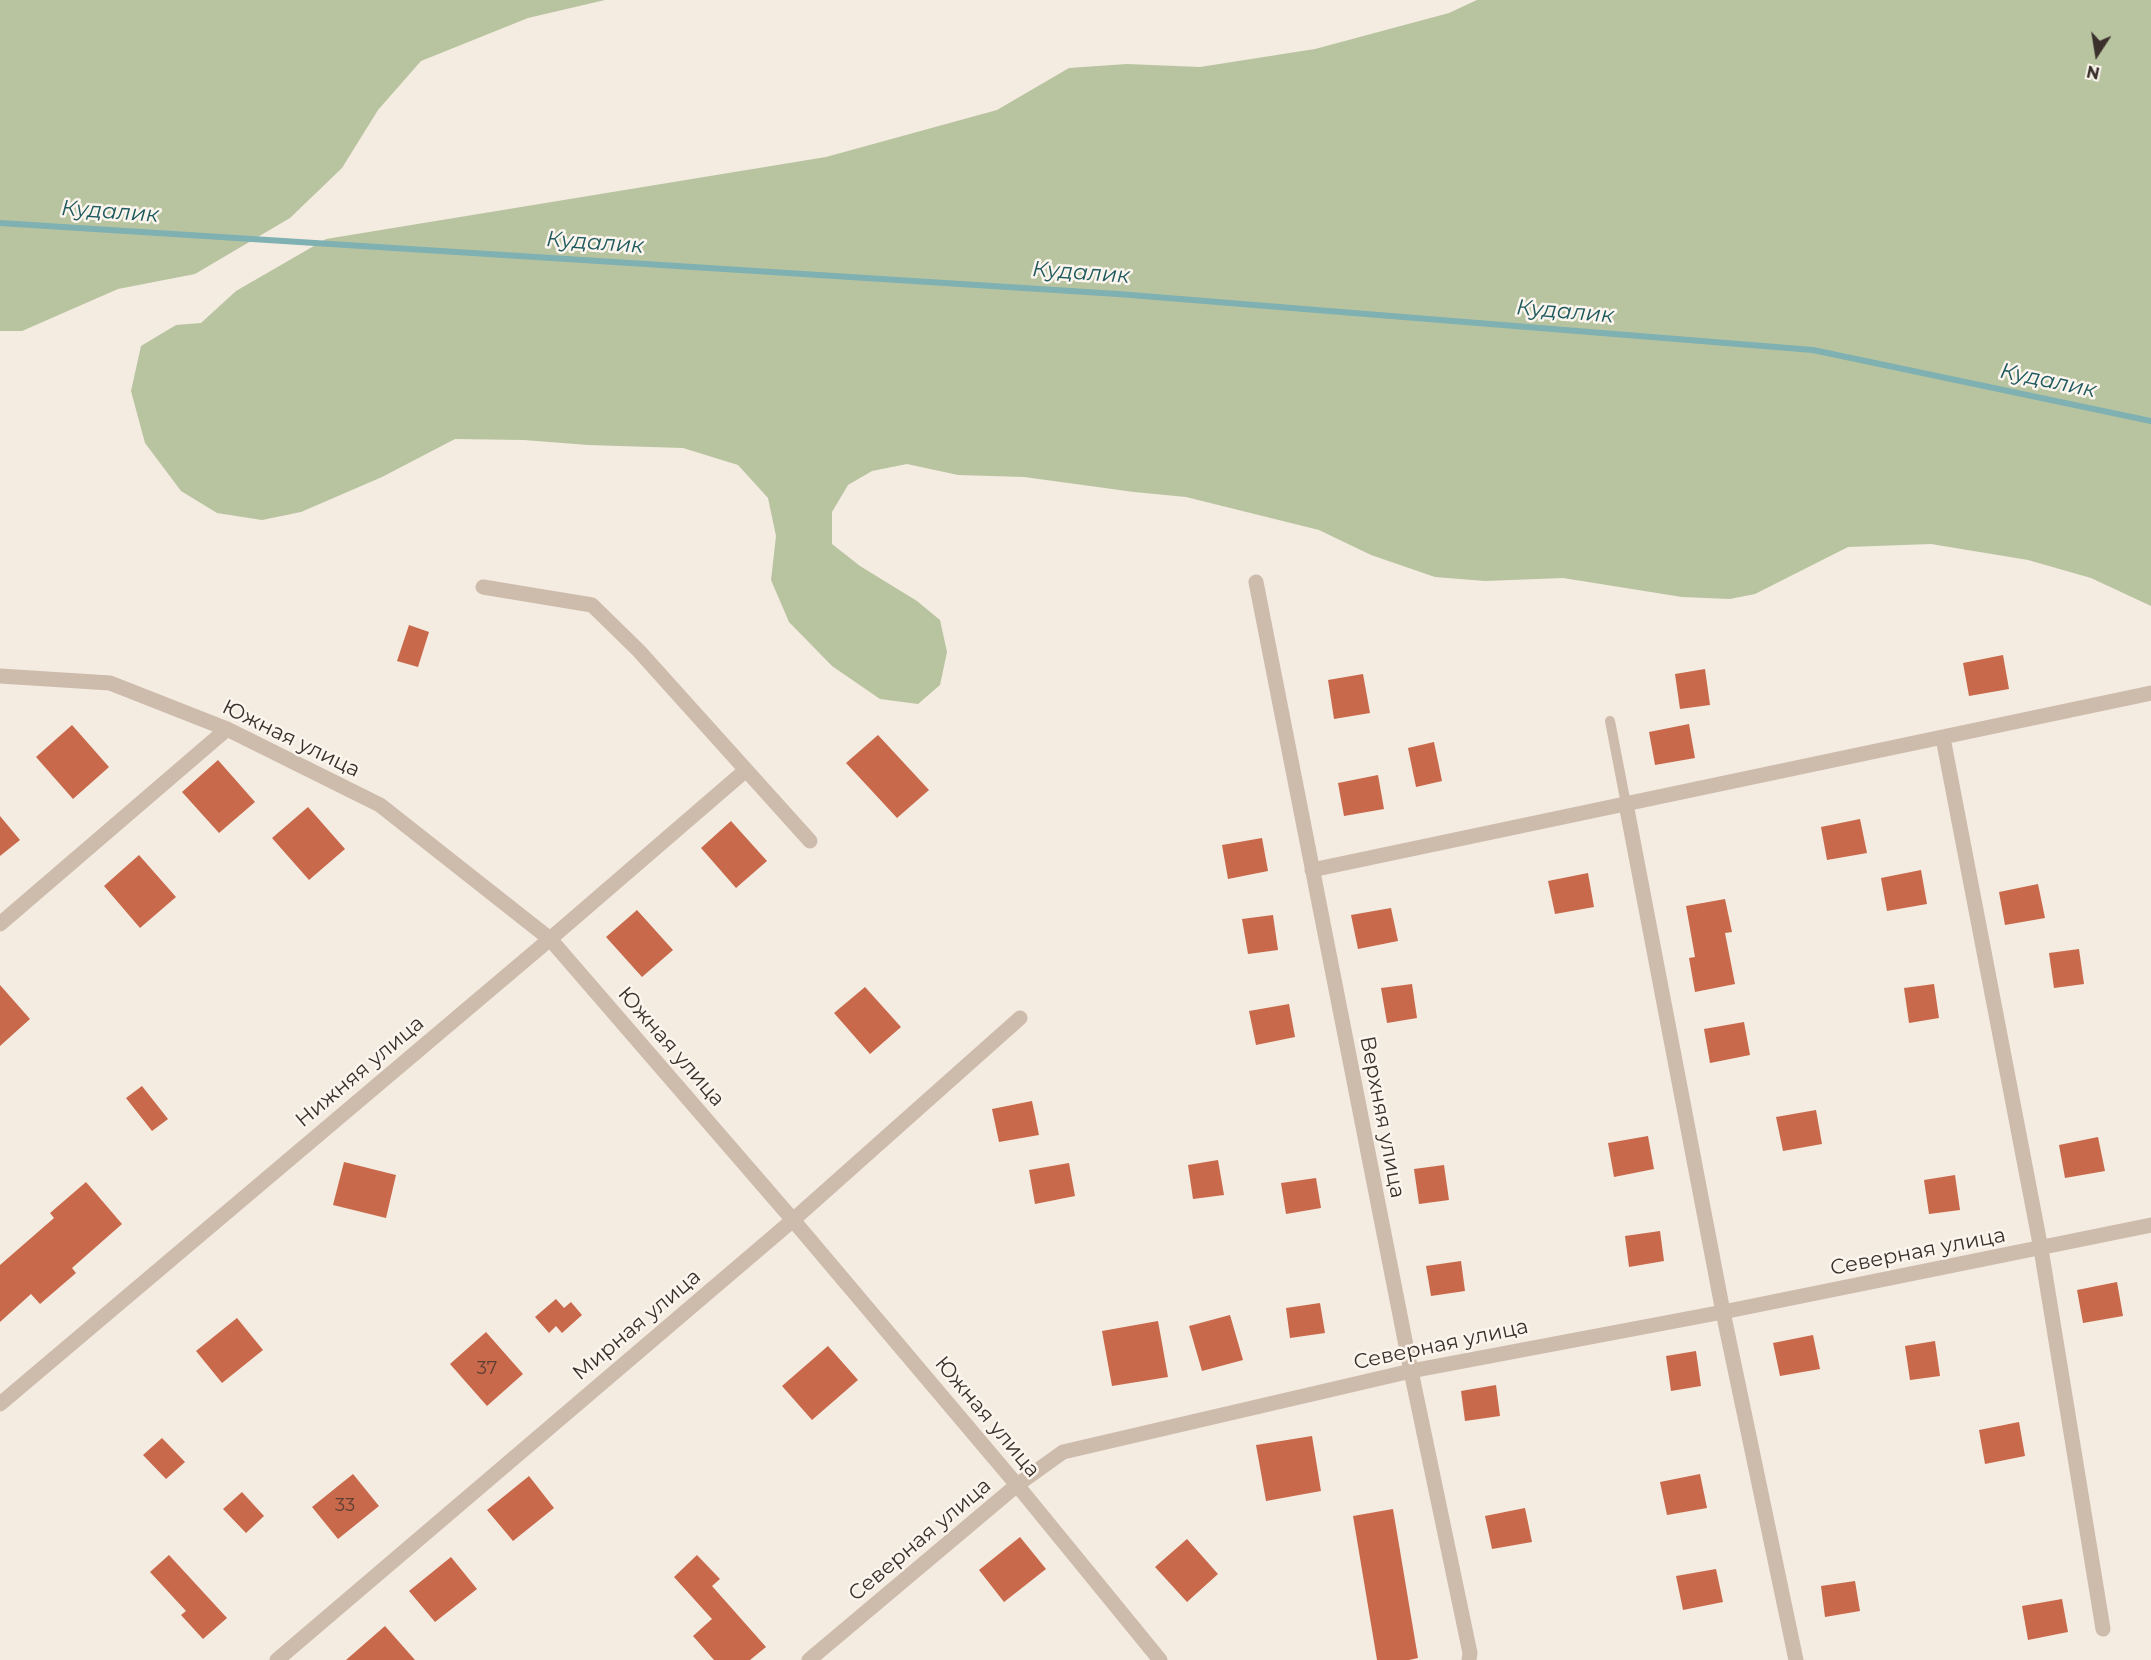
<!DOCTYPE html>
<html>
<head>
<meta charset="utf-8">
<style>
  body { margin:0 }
  #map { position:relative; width:2151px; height:1660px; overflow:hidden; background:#f4ebe1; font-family:Montserrat,sans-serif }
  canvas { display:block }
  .north { position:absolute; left:2067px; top:24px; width:60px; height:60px; -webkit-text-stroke:4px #fbf5ee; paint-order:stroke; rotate:192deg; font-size:16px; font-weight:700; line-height:24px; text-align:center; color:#3b302b }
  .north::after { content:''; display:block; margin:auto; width:21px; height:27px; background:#3b302b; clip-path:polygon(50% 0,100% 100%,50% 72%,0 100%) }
</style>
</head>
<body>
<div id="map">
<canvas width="2151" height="1660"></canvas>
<div class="north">N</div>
</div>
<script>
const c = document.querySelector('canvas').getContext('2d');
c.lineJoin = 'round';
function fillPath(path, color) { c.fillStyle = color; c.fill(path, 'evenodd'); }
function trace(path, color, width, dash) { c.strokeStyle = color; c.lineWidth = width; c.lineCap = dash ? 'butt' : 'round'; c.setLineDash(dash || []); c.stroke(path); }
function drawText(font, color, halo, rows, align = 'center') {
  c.font = font + ' Montserrat,sans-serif'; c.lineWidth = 5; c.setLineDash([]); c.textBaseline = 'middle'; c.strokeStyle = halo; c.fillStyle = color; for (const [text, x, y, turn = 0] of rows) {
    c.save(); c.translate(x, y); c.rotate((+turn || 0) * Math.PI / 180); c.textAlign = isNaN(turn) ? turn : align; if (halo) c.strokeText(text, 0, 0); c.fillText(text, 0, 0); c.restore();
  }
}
fillPath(new Path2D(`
  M0 0H605L528 18 421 61 378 110 342 168 290 218 195 274 118 289 22 331H0Z
  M1477 0H2151V606L2091 578 2028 560 1931 544 1848 547 1755 594 1730 599 1682 597 1563 578 1485 581 1435 577 1371 555 1319 530 1186 497 1134 492 1024 477 958 475 907 464 872 471 848 485 832 512V544L860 566 917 601 940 620 947 652 940 685 918 704 880 699 832 666 789 622 771 580 776 536 768 498 738 465 683 448 588 445 524 440 455 439 382 477 301 512 262 520 217 513 181 491 145 443 131 391 141 346 176 325 201 323 236 291 326 239 826 157 997 110 1069 68 1127 64 1200 67 1315 49 1449 13Z`), '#b8c4a0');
trace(new Path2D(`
  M0 223 1118 294 1813 350 2151 421`), '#7fb0b2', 6);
fillPath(new Path2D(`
  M409 625 429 632 418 667 397 661Z
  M2003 655 2009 689 1969 696 1963 663Z
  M1705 669 1710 705 1680 709 1675 674Z
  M1363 674 1370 713 1334 719 1328 680Z
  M1689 724 1695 758 1655 765 1649 732Z
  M72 725 109 767 73 799 36 757Z
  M878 735 929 790 897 818 846 763Z
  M1434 742 1442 781 1416 787 1408 748Z
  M218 760 255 802 219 833 182 792Z
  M1378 775 1384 809 1344 816 1338 783Z
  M308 807 345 849 309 880 272 838Z
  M0 816 20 840 0 856Z
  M1860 819 1867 853 1827 860 1821 827Z
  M731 821 767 861 736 888 701 848Z
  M1262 838 1268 871 1228 879 1222 845Z
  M139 855 176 897 140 928 104 886Z
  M1921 870 1927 904 1887 911 1881 878Z
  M1588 873 1594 907 1555 914 1548 881Z
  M2038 884 2045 918 2005 925 1999 892Z
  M1725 899 1732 932 1725 933 1735 984 1695 992 1689 958 1695 957 1686 906Z
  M1391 908 1398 941 1358 949 1351 915Z
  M637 910 673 950 642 977 606 937Z
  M1273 915 1278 950 1248 954 1242 919Z
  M2079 949 2084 984 2054 988 2049 953Z
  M1412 984 1417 1018 1387 1023 1381 988Z
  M1934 984 1939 1018 1909 1023 1904 988Z
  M0 985 30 1019 0 1046Z
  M865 987 901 1027 870 1054 834 1013Z
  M1289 1004 1295 1037 1256 1045 1249 1011Z
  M1744 1022 1750 1055 1710 1063 1704 1029Z
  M142 1086 168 1119 152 1131 126 1098Z
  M1032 1101 1039 1135 999 1142 992 1109Z
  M1816 1110 1822 1144 1783 1151 1776 1117Z
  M1648 1136 1654 1169 1614 1177 1608 1143Z
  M2098 1137 2105 1171 2065 1178 2059 1145Z
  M1218 1160 1224 1195 1193 1199 1188 1165Z
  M344 1162 396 1175 386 1218 333 1205Z
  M1069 1163 1075 1196 1035 1204 1029 1170Z
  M1444 1165 1449 1200 1419 1204 1414 1169Z
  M1955 1175 1960 1210 1929 1214 1924 1180Z
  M1316 1178 1321 1208 1286 1214 1281 1183Z
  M86 1182 122 1224 72 1268 76 1273 40 1304 31 1294 0 1322V1265L54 1218 50 1213Z
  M1660 1231 1664 1261 1629 1267 1625 1236Z
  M1461 1261 1465 1291 1431 1296 1426 1266Z
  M2117 1282 2123 1316 2083 1323 2077 1290Z
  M556 1299 564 1308 571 1302 582 1315 562 1333 556 1326 549 1333 535 1317Z
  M1320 1303 1325 1333 1290 1338 1286 1308Z
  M1230 1315 1243 1360 1202 1371 1189 1326Z
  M237 1318 263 1350 222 1383 196 1351Z
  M1158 1321 1168 1377 1112 1386 1102 1331Z
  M486 1332 523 1374 487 1406 450 1364Z
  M1813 1335 1820 1369 1780 1376 1773 1343Z
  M1935 1341 1940 1376 1910 1380 1905 1346Z
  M828 1346 858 1380 812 1420 782 1386Z
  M1696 1351 1701 1386 1671 1391 1666 1356Z
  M1496 1385 1500 1416 1465 1421 1461 1391Z
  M2019 1422 2025 1456 1985 1464 1979 1430Z
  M1312 1436 1321 1491 1266 1501 1256 1445Z
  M162 1438 185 1462 166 1479 143 1455Z
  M353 1474 379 1506 338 1539 312 1507Z
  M1700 1474 1707 1508 1667 1515 1660 1482Z
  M529 1476 554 1508 513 1541 487 1510Z
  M242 1492 264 1516 246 1533 223 1509Z
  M1525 1508 1532 1542 1492 1549 1485 1516Z
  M1393 1509 1418 1658 1409 1660H1377L1353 1516Z
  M1020 1537 1046 1569 1004 1602 979 1570Z
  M1187 1539 1218 1574 1187 1602 1155 1567Z
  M169 1555 227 1618 203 1639 181 1615 186 1611 150 1572Z
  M697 1555 720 1579 712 1586 766 1647 750 1660H714L693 1636 712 1619 674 1577Z
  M451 1557 477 1589 435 1622 409 1591Z
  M1716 1569 1723 1602 1683 1610 1676 1576Z
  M1855 1581 1860 1611 1825 1617 1821 1586Z
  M2062 1599 2068 1632 2028 1640 2022 1606Z
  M385 1626 415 1660H346Z`), '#c8694b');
trace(new Path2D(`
  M1610 721 1626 804`), '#cdbbac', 10);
trace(new Path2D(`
  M1256 582 1411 1371 1470 1653 1469 1660
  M483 587 592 605 639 651 810 841
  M0 676 110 683 227 729 380 805 550 939 793 1220 1017 1485 1160 1660
  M1943 738 2041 1249 2103 1629
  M1626 804 1723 1312 1796 1660
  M1312 870 2151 693
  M0 924 227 729
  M0 1404 550 939 746 770
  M277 1660 793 1220 1020 1018
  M809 1660 1017 1485 1063 1452 1411 1371 1723 1312 2151 1225`), '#cdbbac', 15);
drawText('18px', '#5e3e33', null, [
  ["37",487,1369],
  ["33",345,1506]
]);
drawText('21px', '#3b302b', '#fbf5ee', [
  ["Южная улица",291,739,26],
  ["Южная улица",671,1047,49],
  ["Нижняя улица",360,1072,-40],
  ["Верхняя улица",1382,1117,79],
  ["Северная улица",1918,1252,-11],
  ["Мирная улица",637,1325,-40],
  ["Северная улица",1441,1345,-12],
  ["Южная улица",987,1417,50],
  ["Северная улица",920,1540,-40]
]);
drawText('italic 22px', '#1f5a5e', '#fbf5ee', [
  ["Кудалик",110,212,4],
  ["Кудалик",595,243,4],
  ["Кудалик",1081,273,4],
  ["Кудалик",1565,312,5],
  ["Кудалик",2048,381,12]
]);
</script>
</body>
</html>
